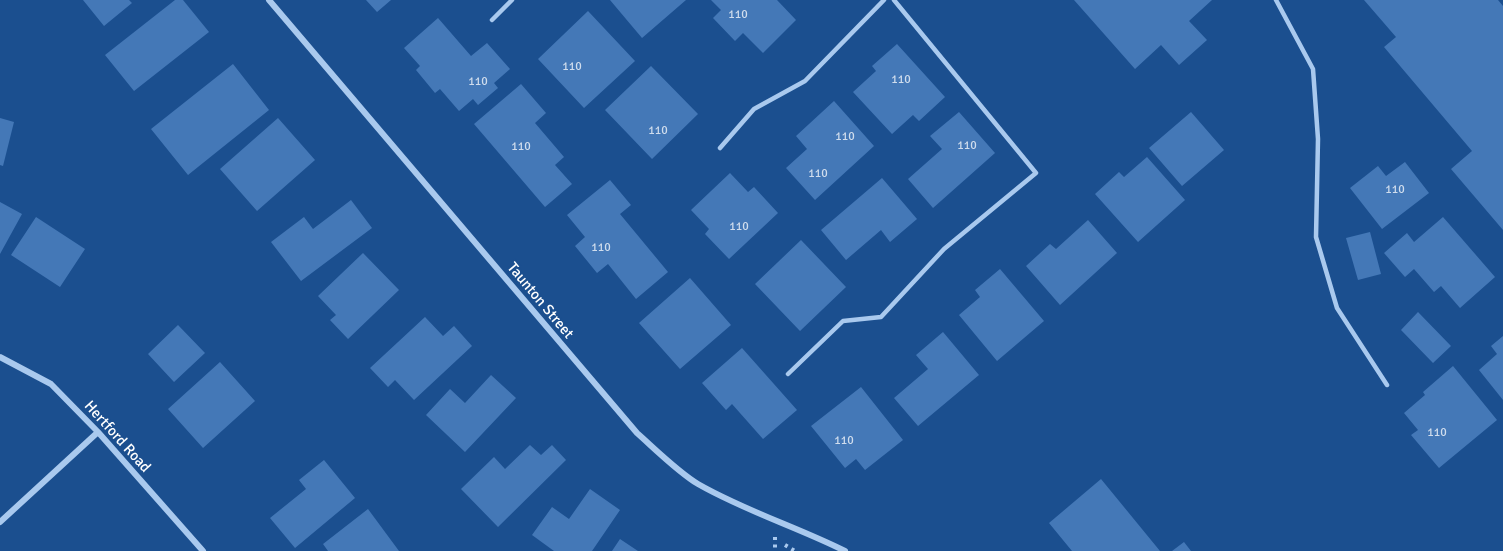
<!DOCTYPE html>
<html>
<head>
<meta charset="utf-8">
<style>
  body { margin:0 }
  canvas { display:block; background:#1b4f8f }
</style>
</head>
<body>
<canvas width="1503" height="551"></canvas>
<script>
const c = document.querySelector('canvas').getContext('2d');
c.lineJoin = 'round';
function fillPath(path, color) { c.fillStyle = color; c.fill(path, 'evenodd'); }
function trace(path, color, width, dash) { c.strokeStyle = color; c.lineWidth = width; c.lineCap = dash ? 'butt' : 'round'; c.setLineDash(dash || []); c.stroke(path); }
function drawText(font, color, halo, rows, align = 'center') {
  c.font = font + ' Signika,sans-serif'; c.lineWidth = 4.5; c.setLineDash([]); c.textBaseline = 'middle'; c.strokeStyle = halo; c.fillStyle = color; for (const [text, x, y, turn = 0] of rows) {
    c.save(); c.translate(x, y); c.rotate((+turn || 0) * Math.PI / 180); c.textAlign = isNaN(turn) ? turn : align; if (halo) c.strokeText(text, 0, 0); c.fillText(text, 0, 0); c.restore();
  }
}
fillPath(new Path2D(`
  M83 0H129L132 3 104 26Z
  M175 0H183L209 32 134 91 105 55Z
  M366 0H391L377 12Z
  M610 0H686L642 38Z
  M711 0H777L796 20 763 53 743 33 735 41 713 18 721 10Z
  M1074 0H1212L1189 21 1207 40 1179 65 1161 45 1135 69Z
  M1364 0H1498L1503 6V230L1451 169 1472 151 1384 47 1396 37Z
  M588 11 635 61 584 108 538 59Z
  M438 18 471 56 487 43 510 69 494 83 498 88 478 105 473 99 459 111 440 89 435 93 416 70 420 66 404 48Z
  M897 44 945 97 919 121 913 115 892 134 853 92 876 71 872 66Z
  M233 64 269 110 188 175 151 129Z
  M651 66 698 114 652 159 605 110Z
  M521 84 546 113 535 123 564 157 555 165 572 184 545 207 474 124Z
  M834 101 874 146 815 200 786 168 807 149 796 136Z
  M959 112 995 153 933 208 908 179 942 149 930 136Z
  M1191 112 1224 150 1182 186 1149 148Z
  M0 118 14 122 3 166 0 165Z
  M278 118 315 160 257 211 220 169Z
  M1147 157 1185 200 1138 242 1095 194 1119 172 1124 177Z
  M1405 162 1429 193 1382 229 1350 188 1378 166 1386 176Z
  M730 173 748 192 754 187 778 213 729 259 705 234 709 229 691 210Z
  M882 178 917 219 890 242 881 230 846 260 821 230Z
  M610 180 631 205 620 214 668 272 636 299 608 264 597 273 575 246 585 237 567 215Z
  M351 200 372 228 301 281 271 242 304 217 313 229Z
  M0 202 22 214 0 254Z
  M36 217 85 249 60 287 11 255Z
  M1443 217 1495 277 1460 308 1441 286 1434 292 1414 269 1405 277 1384 253 1407 233 1414 242Z
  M1088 220 1117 253 1060 305 1026 266 1050 244 1056 249Z
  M1370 232 1381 274 1358 280 1346 238Z
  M801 240 846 287 800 331 755 284Z
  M363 253 399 290 348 339 330 320 336 315 318 296Z
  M1000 269 1044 321 997 361 959 315 980 297 975 290Z
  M690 278 731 325 680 369 639 323Z
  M1418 312 1451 346 1433 363 1401 330Z
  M425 317 443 336 454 326 472 346 414 400 395 380 388 387 370 368Z
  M178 325 205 353 174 382 148 354Z
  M943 332 979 375 918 426 894 398 928 369 916 355Z
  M1503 336V400L1479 370 1497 354 1491 346Z
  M742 348 797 410 763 439 732 404 726 410 702 383Z
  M220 362 255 401 203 448 168 409Z
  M1453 366 1497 420 1439 468 1411 435 1418 430 1404 413 1425 395 1423 392Z
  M491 375 516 398 465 452 426 415 450 389 465 403Z
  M861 387 903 440 865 470 856 459 845 468 811 426Z
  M530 445 541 455 552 445 566 460 498 527 461 489 494 457 505 469Z
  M324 460 355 498 295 548 270 518 306 489 299 480Z
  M1101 479 1160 551H1072L1049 523Z
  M590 489 620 510 592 551H554L532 535 552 507 569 519Z
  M368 509 399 551H328L323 544Z
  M620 539 638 551H612Z
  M1184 542 1191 551H1172Z`), '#4478b7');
trace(new Path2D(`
  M775 537V551
  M785 545 795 551`), '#a9c9ee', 4, [3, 4.5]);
trace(new Path2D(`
  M1276 0 1313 69 1318 139 1316 237 1337 308 1387 385
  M492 20 512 0
  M720 148 754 109 805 81 884 0
  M788 374 843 321 881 317 944 249 1036 173 894 0`), '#a9c9ee', 4.5);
trace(new Path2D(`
  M269 0 637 433C655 449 678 472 698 484 745 511 797 527 845 551
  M0 357 51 384 98 432 203 551
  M0 522 98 432`), '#a9c9ee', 6);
drawText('12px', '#d0dded', null, [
  ["110",738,15],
  ["110",572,67],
  ["110",901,80],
  ["110",478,82],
  ["110",658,131],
  ["110",845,137],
  ["110",967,146],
  ["110",521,147],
  ["110",818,174],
  ["110",1395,190],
  ["110",739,227],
  ["110",601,248],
  ["110",1437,433],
  ["110",844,441]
]);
drawText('15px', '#fff', '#1b4f8f', [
  ["Taunton Street",540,301,50],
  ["Hertford Road",117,437,48]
]);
</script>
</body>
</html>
